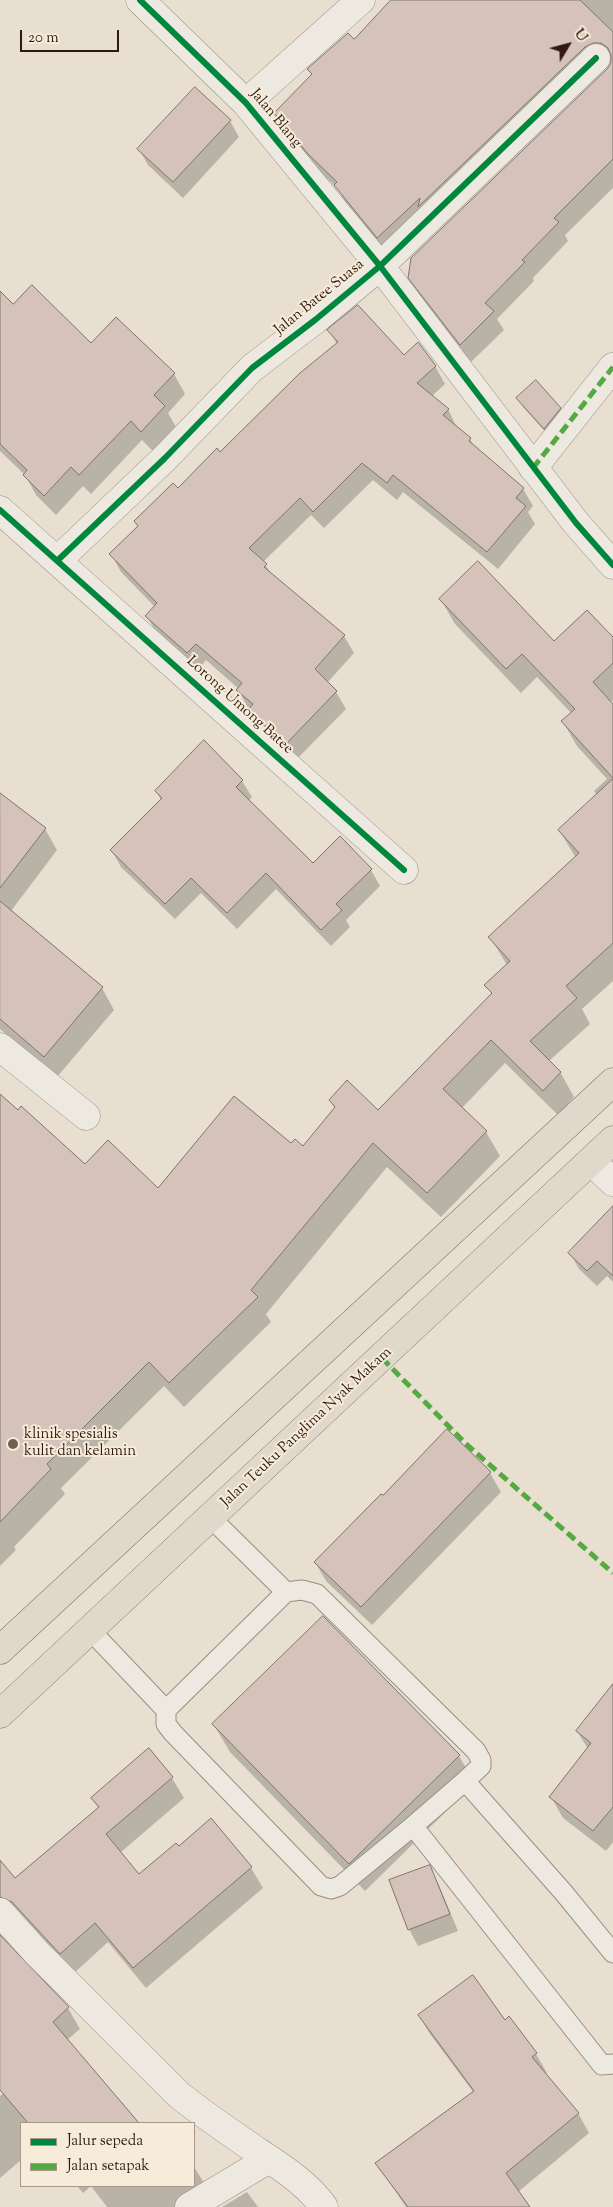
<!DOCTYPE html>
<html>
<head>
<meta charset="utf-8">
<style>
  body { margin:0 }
  #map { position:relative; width:613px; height:2207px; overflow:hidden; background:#e8dfd0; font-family:"Sorts Mill Goudy",serif }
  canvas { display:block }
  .legend { position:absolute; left:20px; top:2122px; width:175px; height:65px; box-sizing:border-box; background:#f7ecda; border:1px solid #a79889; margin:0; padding:6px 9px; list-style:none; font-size:15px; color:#301a0f }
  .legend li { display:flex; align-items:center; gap:10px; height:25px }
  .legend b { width:25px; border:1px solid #a79889 }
  .north { position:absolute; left:543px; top:20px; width:50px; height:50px; -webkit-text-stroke:4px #f7ecda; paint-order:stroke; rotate:53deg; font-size:14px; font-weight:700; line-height:20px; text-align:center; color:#301a0f }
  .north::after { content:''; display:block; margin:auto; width:18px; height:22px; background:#301a0f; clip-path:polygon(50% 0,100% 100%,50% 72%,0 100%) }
  .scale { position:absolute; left:20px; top:30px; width:99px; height:22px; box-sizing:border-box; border:2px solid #301a0f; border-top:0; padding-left:6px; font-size:15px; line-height:18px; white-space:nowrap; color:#301a0f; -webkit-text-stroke:4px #f7ecda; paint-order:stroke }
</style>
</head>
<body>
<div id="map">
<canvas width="613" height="2207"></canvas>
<ul class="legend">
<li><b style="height:6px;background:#00873e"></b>Jalur sepeda</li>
<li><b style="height:6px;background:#54a941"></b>Jalan setapak</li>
</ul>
<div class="north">U</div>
<div class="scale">20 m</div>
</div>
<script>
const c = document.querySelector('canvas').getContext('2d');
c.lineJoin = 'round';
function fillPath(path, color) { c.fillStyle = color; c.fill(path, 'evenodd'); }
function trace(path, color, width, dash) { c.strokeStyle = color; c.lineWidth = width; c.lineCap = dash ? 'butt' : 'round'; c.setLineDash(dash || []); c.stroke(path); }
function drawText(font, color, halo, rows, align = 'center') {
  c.font = font + ' "Sorts Mill Goudy",serif'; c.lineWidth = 4; c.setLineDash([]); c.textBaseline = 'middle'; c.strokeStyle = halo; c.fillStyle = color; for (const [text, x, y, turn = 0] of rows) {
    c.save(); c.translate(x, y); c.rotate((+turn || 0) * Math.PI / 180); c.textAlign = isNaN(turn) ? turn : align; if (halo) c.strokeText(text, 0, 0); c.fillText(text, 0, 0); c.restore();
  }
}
fillPath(new Path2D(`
  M393 0H613V61H603L388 255 346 203 338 189 320 172 286 131 276 113 312 76 309 70 354 41Z
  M613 61V188L565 235 568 241 533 278 534 281 497 319 504 330 471 362 421 296 410 277 608 70Z
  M195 89 230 121 239 137 183 198 148 165 139 149Z
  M13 306 91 345 116 319 174 374 185 394 168 413 176 427 153 451 142 440 91 494 83 486 56 515 36 495 25 475 0 451V308Z
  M329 330 435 366 445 384 432 396 448 409 457 428 470 439 475 448 523 489 533 506 528 512 535 524 498 569 403 492 397 500 373 480 324 528 311 515 263 562 273 576 344 636 354 653 327 683 336 692 346 709 296 760 259 727 238 690 239 689 206 660 198 670 157 634 147 616 155 607 121 572 111 554 138 527 135 521 178 490 220 453 337 344Z
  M518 398 560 408 565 417 549 436 523 407Z
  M441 600 554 642 613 639V700L610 703 613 706V981L582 1009 590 1024 549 1061 560 1072 574 1097 558 1115 505 1063 462 1108 486 1132 500 1156 441 1217 387 1167 266 1314 271 1322 184 1407 164 1386 61 1488 65 1494 14 1547 16 1550 0 1566V1095L85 1165 158 1190 291 1145 303 1147 335 1109 330 1100 378 1112 492 995 486 985 507 965 490 937 576 858 559 830 597 795 594 791 607 779 577 746 563 722 572 714 537 677 521 693 455 624Z
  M242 781 252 797 248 801 313 864 371 870 380 886 346 920 350 927 331 946 276 889 237 929 201 893 175 919 121 867 112 851 161 800 156 791Z
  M0 796 45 829 57 850 11 911 102 988 114 1010 57 1077 0 1029Z
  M613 1211V1282L607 1276 597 1286 579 1269 570 1253Z
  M447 1431 490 1473 501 1492 372 1625 326 1581 315 1562 383 1497Z
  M323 1618 459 1756 475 1783 365 1891 230 1752 214 1725Z
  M613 1699V1842L606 1851 563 1818 551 1797 588 1749 577 1731Z
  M148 1750 172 1778 184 1798 120 1853 139 1876 179 1847 211 1820 251 1868 263 1888 146 1988 108 1942 73 1974 0 1922V1882L15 1879 99 1809 92 1798Z
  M429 1867 438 1883 458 1931 418 1946 409 1929Z
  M0 1937 68 2008 80 2029 67 2040 138 2123H21V2160L0 2178V2096L7 2090 0 2082Z
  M419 2015 504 2022 536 2054 547 2073 546 2074 578 2113 589 2133 518 2192 529 2207H406L377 2163 474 2093 430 2034Z
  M194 2167 215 2200 206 2207H107L91 2186 83 2193 77 2186H194Z
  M247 2192 258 2207H222Z`), '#0003');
const building = new Path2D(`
  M391 0H580L613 32V159L554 218 559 222 522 260 525 262 485 303 494 311 460 345 408 278 411 258 607 69 611 63V55L608 48 601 43H593L585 47 418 207 420 198 377 238 334 185 337 182 308 154 274 113 312 74 307 69 348 33 354 39Z
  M195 87 231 120 173 182 137 149Z
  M32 285 91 343 116 317 175 373 154 395 165 406 141 432 131 421 79 475 71 467 44 496 23 475 27 470 0 444V291L13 304Z
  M358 305 404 355 418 342 436 366 417 383 449 409 443 415 471 438 469 441 524 488 516 498 526 506 487 552 393 475 387 483 362 463 313 512 300 498 249 548 267 564 264 567 345 635 315 669 337 691 286 744 248 710 253 704 236 690 242 683 196 644 187 653 145 616 157 603 109 554 138 526 134 521 173 483 178 488 217 448 220 452 300 373 338 342 327 330Z
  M536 380 561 408 544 429 516 398Z
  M478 561 554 641 587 610 613 637V663L593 682 613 704V778L561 721 575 709 522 654 506 669 439 599Z
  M204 740 243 780 236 787 313 863 340 836 372 869 336 904 342 910 321 930 266 873 227 913 191 878 165 904 110 850 162 798 155 791Z
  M613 779V943L566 986 577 998 530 1041 561 1072 543 1091 491 1040 443 1089 487 1131 427 1193 373 1143 251 1290 258 1297 169 1383 149 1362 47 1464 51 1469 0 1522V1094L18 1110 21 1106 85 1164 108 1140 158 1188 234 1096 291 1143 295 1139 303 1146 335 1107 329 1100 347 1080 378 1110 492 993 484 985 510 961 488 937 579 853 558 830Z
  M0 793 46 828 0 888Z
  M0 901 103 987 44 1057 0 1019Z
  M613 1206V1276L597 1261 587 1271 568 1253Z
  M447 1429 491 1472 361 1607 314 1562 381 1494 383 1495Z
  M323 1616 460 1755 349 1864 212 1724Z
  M613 1684V1807L593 1831 549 1797 591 1743 576 1731Z
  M149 1748 173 1777 106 1834 139 1874 176 1843 179 1846 211 1818 252 1867 133 1968 95 1923 60 1954 12 1902 0 1897V1860L15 1878 99 1807 91 1798Z
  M430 1865 450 1914 408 1930 389 1880Z
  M0 1935 69 2007 53 2022 139 2123H28L0 2090Z
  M473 1975 505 2020 509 2016 537 2053 532 2057 579 2113 506 2173 530 2207H408L375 2163 474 2091 418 2015Z`);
fillPath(building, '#d5c3bb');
trace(building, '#7d756c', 1);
const service = new Path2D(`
  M211 1518 286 1592 302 1590 317 1594 476 1751 481 1760V1766L465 1781 564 1893 613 1953
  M90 1630 166 1710V1724L173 1733 321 1886 331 1889 340 1886 413 1826 465 1781
  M166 1710 286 1592
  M413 1826 602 2065 613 2064`);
const minor = new Path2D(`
  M140 0 246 103 380 266 596 58
  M246 103 361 0
  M533 468 613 367
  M0 510 404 870
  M58 560 165 458 252 368 315 320 380 266 576 523 613 565
  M0 1047 86 1116
  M591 1161 613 1182
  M0 1912 37 1953 179 2095C204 2115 231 2133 257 2151 281 2167 307 2183 324 2207
  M189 2207 269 2159`);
const primary = new Path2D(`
  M0 1650 613 1082
  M0 1714 613 1140`);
trace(service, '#978f86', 21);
trace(minor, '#978f86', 29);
trace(primary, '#7d756c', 29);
trace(service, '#ede8e0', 19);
trace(minor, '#ede8e0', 28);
trace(primary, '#e0d8cb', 28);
trace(new Path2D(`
  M533 468 613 367
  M382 1358 466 1444 613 1573`), '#54a941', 5, [10, 5]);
trace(new Path2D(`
  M140 0 246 103 380 266 596 58
  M0 510 404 870
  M58 560 165 458 252 368 315 320 380 266 576 523 613 565`), '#00873e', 6);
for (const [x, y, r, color] of [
  [13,1444,6,"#705f53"]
]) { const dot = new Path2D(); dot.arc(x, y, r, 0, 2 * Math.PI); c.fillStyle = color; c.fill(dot); trace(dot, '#f7ecda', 2); }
drawText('15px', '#301a0f', '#f7ecda', [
  ["Jalan Blang",275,119,50],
  ["Jalan Batee Suasa",320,298,-39],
  ["Lorong Umong Batee",239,706,42],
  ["Jalan Teuku Panglima Nyak Makam",307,1428,-43]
]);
drawText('15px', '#301a0f', '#f7ecda', [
  ["klinik spesialis",24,1435],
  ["kulit dan kelamin",24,1452]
], 'left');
</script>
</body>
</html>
